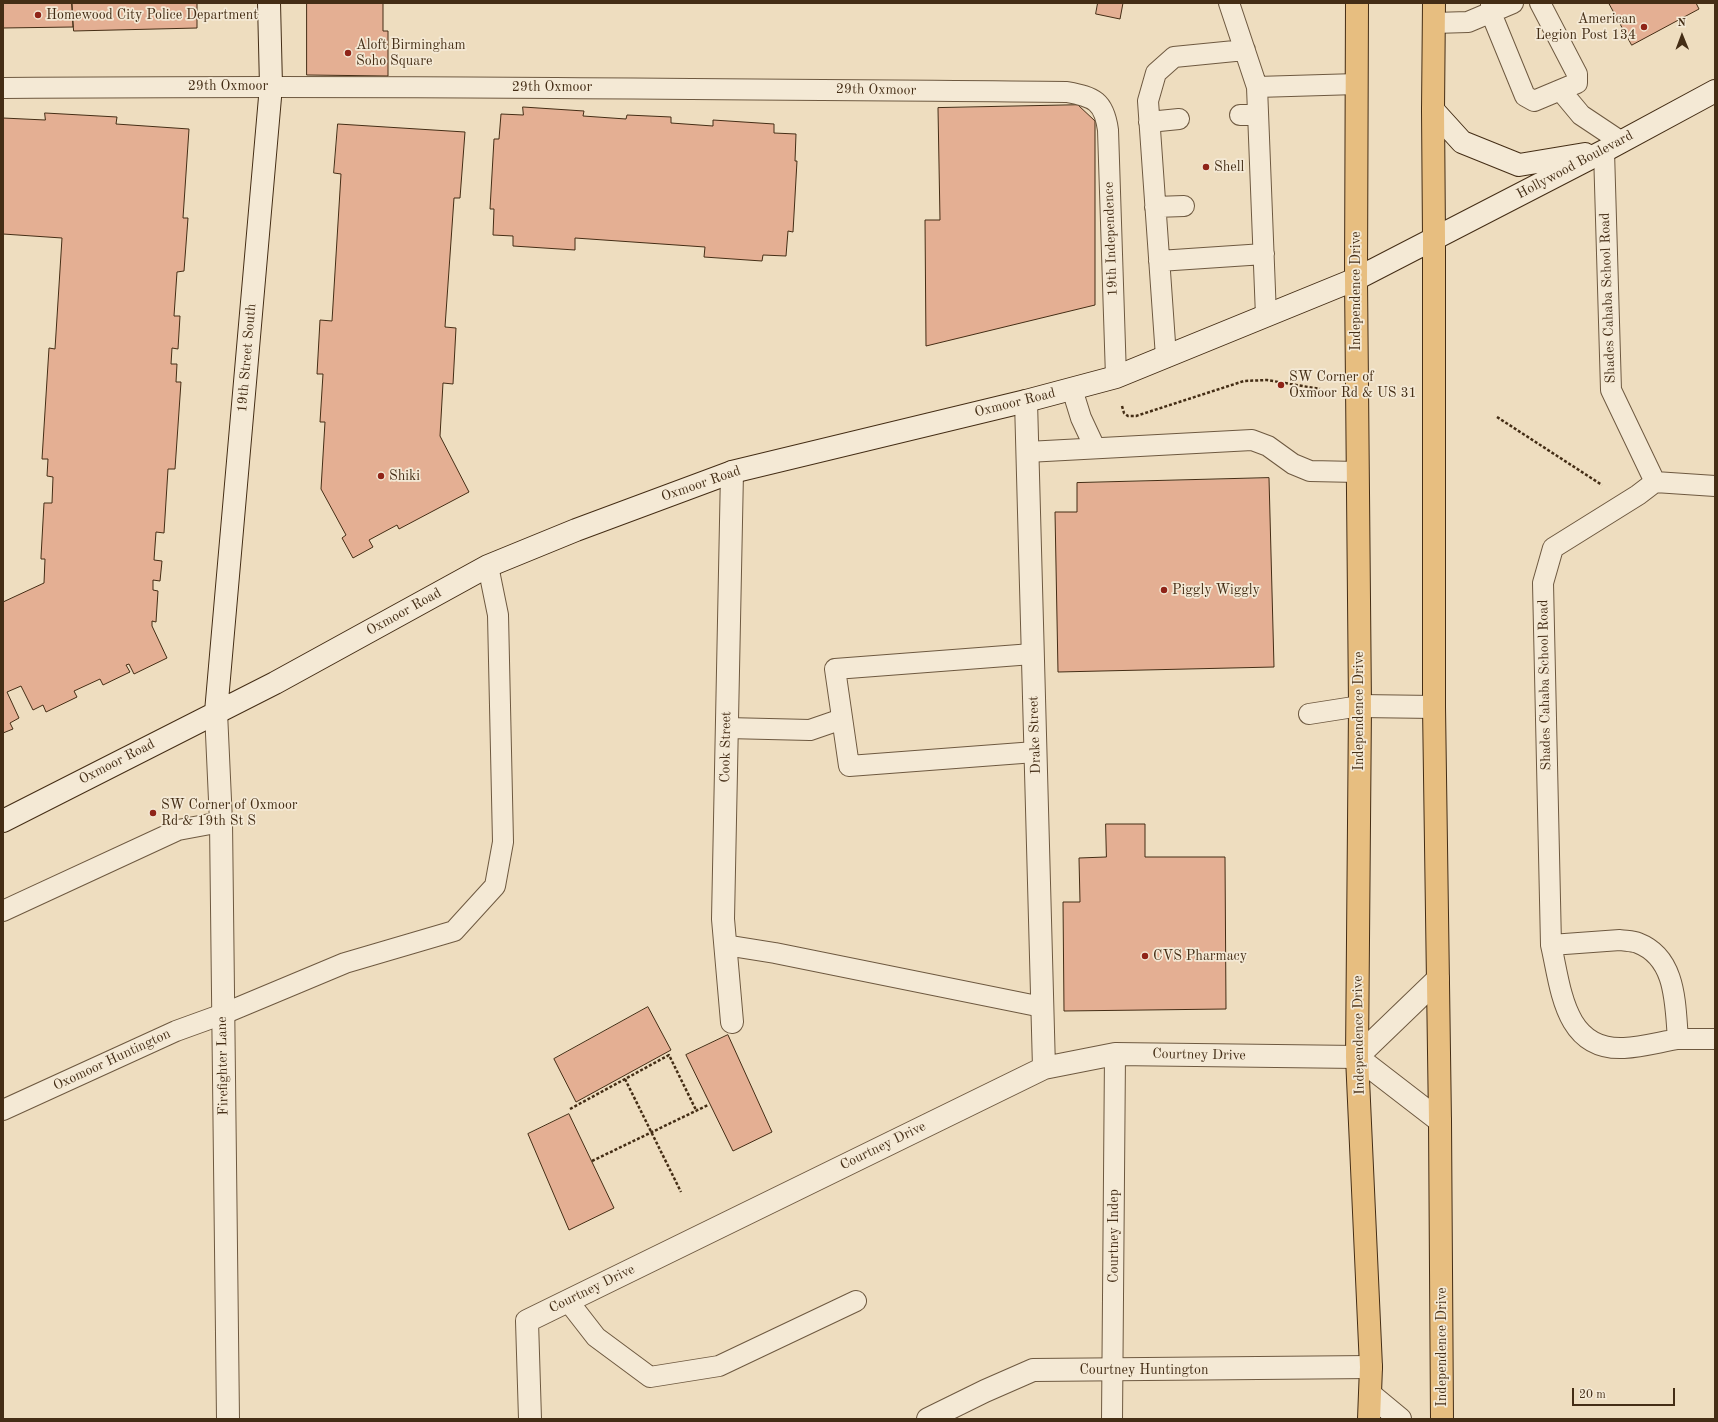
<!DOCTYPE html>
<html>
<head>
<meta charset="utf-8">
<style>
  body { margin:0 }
  #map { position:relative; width:1718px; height:1422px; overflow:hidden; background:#eeddbf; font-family:"Old Standard TT",serif }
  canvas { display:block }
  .frame { position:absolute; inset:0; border:4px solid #442d15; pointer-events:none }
  .north { position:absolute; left:1662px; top:16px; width:40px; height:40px; -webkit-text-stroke:3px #f4e9d5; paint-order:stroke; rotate:359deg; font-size:11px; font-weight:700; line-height:16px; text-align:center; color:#442d15 }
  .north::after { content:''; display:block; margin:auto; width:14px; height:18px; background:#442d15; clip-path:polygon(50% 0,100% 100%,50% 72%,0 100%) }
  .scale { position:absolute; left:1572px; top:1388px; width:103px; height:18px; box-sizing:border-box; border:2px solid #442d15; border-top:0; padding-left:5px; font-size:12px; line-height:14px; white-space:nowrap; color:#442d15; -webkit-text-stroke:3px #f4e9d5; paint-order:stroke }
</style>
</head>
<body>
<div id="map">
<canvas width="1718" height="1422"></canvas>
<div class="frame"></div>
<div class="north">N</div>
<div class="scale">20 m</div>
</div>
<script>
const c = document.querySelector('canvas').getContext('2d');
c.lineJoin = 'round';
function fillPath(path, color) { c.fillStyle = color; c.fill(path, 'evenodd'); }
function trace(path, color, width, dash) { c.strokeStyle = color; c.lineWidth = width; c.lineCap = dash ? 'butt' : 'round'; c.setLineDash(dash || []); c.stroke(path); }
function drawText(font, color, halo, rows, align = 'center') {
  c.font = font + ' "Old Standard TT",serif'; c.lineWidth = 3.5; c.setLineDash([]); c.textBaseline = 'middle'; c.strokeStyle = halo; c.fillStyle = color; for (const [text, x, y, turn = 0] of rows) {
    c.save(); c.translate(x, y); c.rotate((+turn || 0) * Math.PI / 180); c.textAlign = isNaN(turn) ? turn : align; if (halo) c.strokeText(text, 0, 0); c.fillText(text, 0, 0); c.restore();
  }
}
const building = new Path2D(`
  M3 3H72L73 27 3 28Z
  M72 3H197V28L74 31Z
  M307 3H383V31H388V76L307 75Z
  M1098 3H1123L1120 19 1096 14Z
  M1609 3H1696L1699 9 1632 45Z
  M1078 105 1095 121V305L926 346 925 220H940L938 108Z
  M523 107 584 111 583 116 626 119 627 115 671 117V123L713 126V120L774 124V133L796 134 795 161H797L793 232 788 231 786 256 763 255 762 261 704 257 705 247 575 238V250L513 246V236L493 235 494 209H490L494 139H499L501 114 523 115Z
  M45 113 117 117 116 124 189 129 183 218H188L184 271 177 272 174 316H180L178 349 172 348 171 364H177L176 382H181L175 469H168L164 533 156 532 154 560 162 561 160 581 153 580V590L158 591 156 622 152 621V626L167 658 134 674 129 664 126 665 130 672 103 685 100 679 74 691 77 697 46 712 43 705 33 710 21 686 7 692 19 718 10 723 13 729 3 733V602L44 583 45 559H41V557L44 503H52L53 477 47 476 48 459H42L49 348 55 349 62 238 3 234V118L45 120Z
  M338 124 465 132 460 198H454L445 327 456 328 453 384 443 383 440 436 469 492 399 529 397 525 369 540 373 547 353 558 342 538 346 535 321 489 325 422H320L323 374H317L320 320 332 321 341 174 334 173Z
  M1269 478 1274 667 1058 672 1055 512H1077V483Z
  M1106 824H1145V857H1225L1226 1009 1064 1011 1063 902H1080L1079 858 1106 857Z
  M648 1007 671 1050 576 1102 554 1059Z
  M728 1035 772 1132 733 1151 686 1055Z
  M569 1114 614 1208 569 1230 528 1134Z`);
fillPath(building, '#e4af93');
trace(building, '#442d15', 1);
const lane = new Path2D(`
  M1229 3 1257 87
  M1491 3V13L1525 96 1534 101 1577 83V74L1540 3
  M1434 23 1468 22 1513 3
  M3 88C358 85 712 89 1067 92 1094 97 1104 101 1108 130L1116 377
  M1561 91 1581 115 1620 141
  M1240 115H1258
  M1149 122 1179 119
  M1604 151 1611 390 1655 482
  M1155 207 1184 206
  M1159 261 1264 254
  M1266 316 1257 87 1357 84
  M1166 357 1148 101 1156 73 1174 57 1245 50
  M1072 389 1081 418 1095 448
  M1027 452 1252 440 1268 446 1293 464 1310 471 1358 472
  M1032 654 835 669 849 766 1035 752
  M1309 714 1360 706
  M727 728 810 730 842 719
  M3 911 178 830 221 822
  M1620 940C1626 941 1633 941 1638 943 1677 958 1675 1005 1678 1039 1660 1042 1642 1047 1624 1048 1564 1051 1561 988 1551 945Z
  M725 945 775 953 1042 1007
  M1551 945 1543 583 1553 548 1638 495 1655 482 1715 486
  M1678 1039H1715
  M3 1110 176 1031 223 1014 345 963 454 931 495 886 503 842 498 615 488 566
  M568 1301 596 1337 650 1377 719 1366 856 1301
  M1112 1419 1115 1054`);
const street = new Path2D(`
  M1026 401 1044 1068
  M732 472 723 919 732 1022
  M1360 706 1434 707
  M216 712 221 822 228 1419
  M1357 1057 1438 979
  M1371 1395 1400 1419
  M530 1419 527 1321 1044 1068 1115 1054 1357 1057 1440 1121
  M928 1419 985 1391 1033 1370 1371 1367`);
const secondary = new Path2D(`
  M1433 110 1462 142 1519 165 1585 154
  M216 712 271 86 269 3
  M3 821 275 683 488 566 576 530 732 472 1026 401 1116 377 1356 279 1604 151 1715 91`);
const primary = new Path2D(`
  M1357 3 1356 279 1360 706 1357 1057 1371 1367 1369 1419
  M1434 3 1433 110 1434 238V707L1440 1121 1442 1419`);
trace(lane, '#6e5940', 22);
trace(street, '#6e5940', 24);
trace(secondary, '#442d15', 24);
trace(primary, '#442d15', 24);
trace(new Path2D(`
  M1122 406 1124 413 1128 416H1136L1244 381 1267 380 1320 389
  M1497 417 1602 485
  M625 1079 681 1192
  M570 1109 669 1055 696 1110
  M592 1161 708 1105`), '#442d15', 2.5, [3, 2]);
trace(lane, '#f4e9d5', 20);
trace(street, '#f4e9d5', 22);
trace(secondary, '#f4e9d5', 22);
trace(primary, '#e7be80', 22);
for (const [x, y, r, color] of [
  [38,15,4,"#8f2418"],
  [1644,27,4,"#8f2418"],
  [348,53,4,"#8f2418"],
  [1206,167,4,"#8f2418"],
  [1281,385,4,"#8f2418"],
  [381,476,4,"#8f2418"],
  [1164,590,4,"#8f2418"],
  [153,813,4,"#8f2418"],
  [1145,956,4,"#8f2418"]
]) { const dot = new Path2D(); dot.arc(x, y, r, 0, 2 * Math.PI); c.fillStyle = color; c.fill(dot); trace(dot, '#f4e9d5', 1.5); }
drawText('14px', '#442d15', '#f4e9d5', [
  ["Homewood City Police Department",46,15],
  ["American",1636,19,"right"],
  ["Legion Post 134",1636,35,"right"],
  ["Aloft Birmingham",356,45],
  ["Soho Square",356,61],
  ["Shell",1214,167],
  ["SW Corner of",1289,377],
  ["Oxmoor Rd & US 31",1289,393],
  ["Shiki",389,476],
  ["Piggly Wiggly",1172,590],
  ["SW Corner of Oxmoor",161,805],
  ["Rd & 19th St S",161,821],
  ["CVS Pharmacy",1153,956]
], 'left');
drawText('14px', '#442d15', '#f4e9d5', [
  ["29th Oxmoor",228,86],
  ["29th Oxmoor",552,87],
  ["29th Oxmoor",876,90,1],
  ["Hollywood Boulevard",1575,165,-28],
  ["19th Independence",1111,239,-92],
  ["Independence Drive",1356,291,-90],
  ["Shades Cahaba School Road",1608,298,-92],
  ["19th Street South",247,358,-85],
  ["Oxmoor Road",1015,403,-14],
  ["Oxmoor Road",701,484,-19],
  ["Oxmoor Road",404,612,-29],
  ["Shades Cahaba School Road",1545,685,-91],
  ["Independence Drive",1359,711,-90],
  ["Drake Street",1035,735,-92],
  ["Cook Street",726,747,-89],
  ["Oxmoor Road",117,762,-27],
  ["Independence Drive",1359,1035,-91],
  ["Courtney Drive",1199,1055,1],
  ["Oxomoor Huntington",112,1060,-25],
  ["Firefighter Lane",223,1066,-91],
  ["Courtney Drive",883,1146,-26],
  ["Courtney Indep",1114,1236,-90],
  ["Courtney Drive",592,1289,-26],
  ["Independence Drive",1442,1347,-90],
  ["Courtney Huntington",1144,1370]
]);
</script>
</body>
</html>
